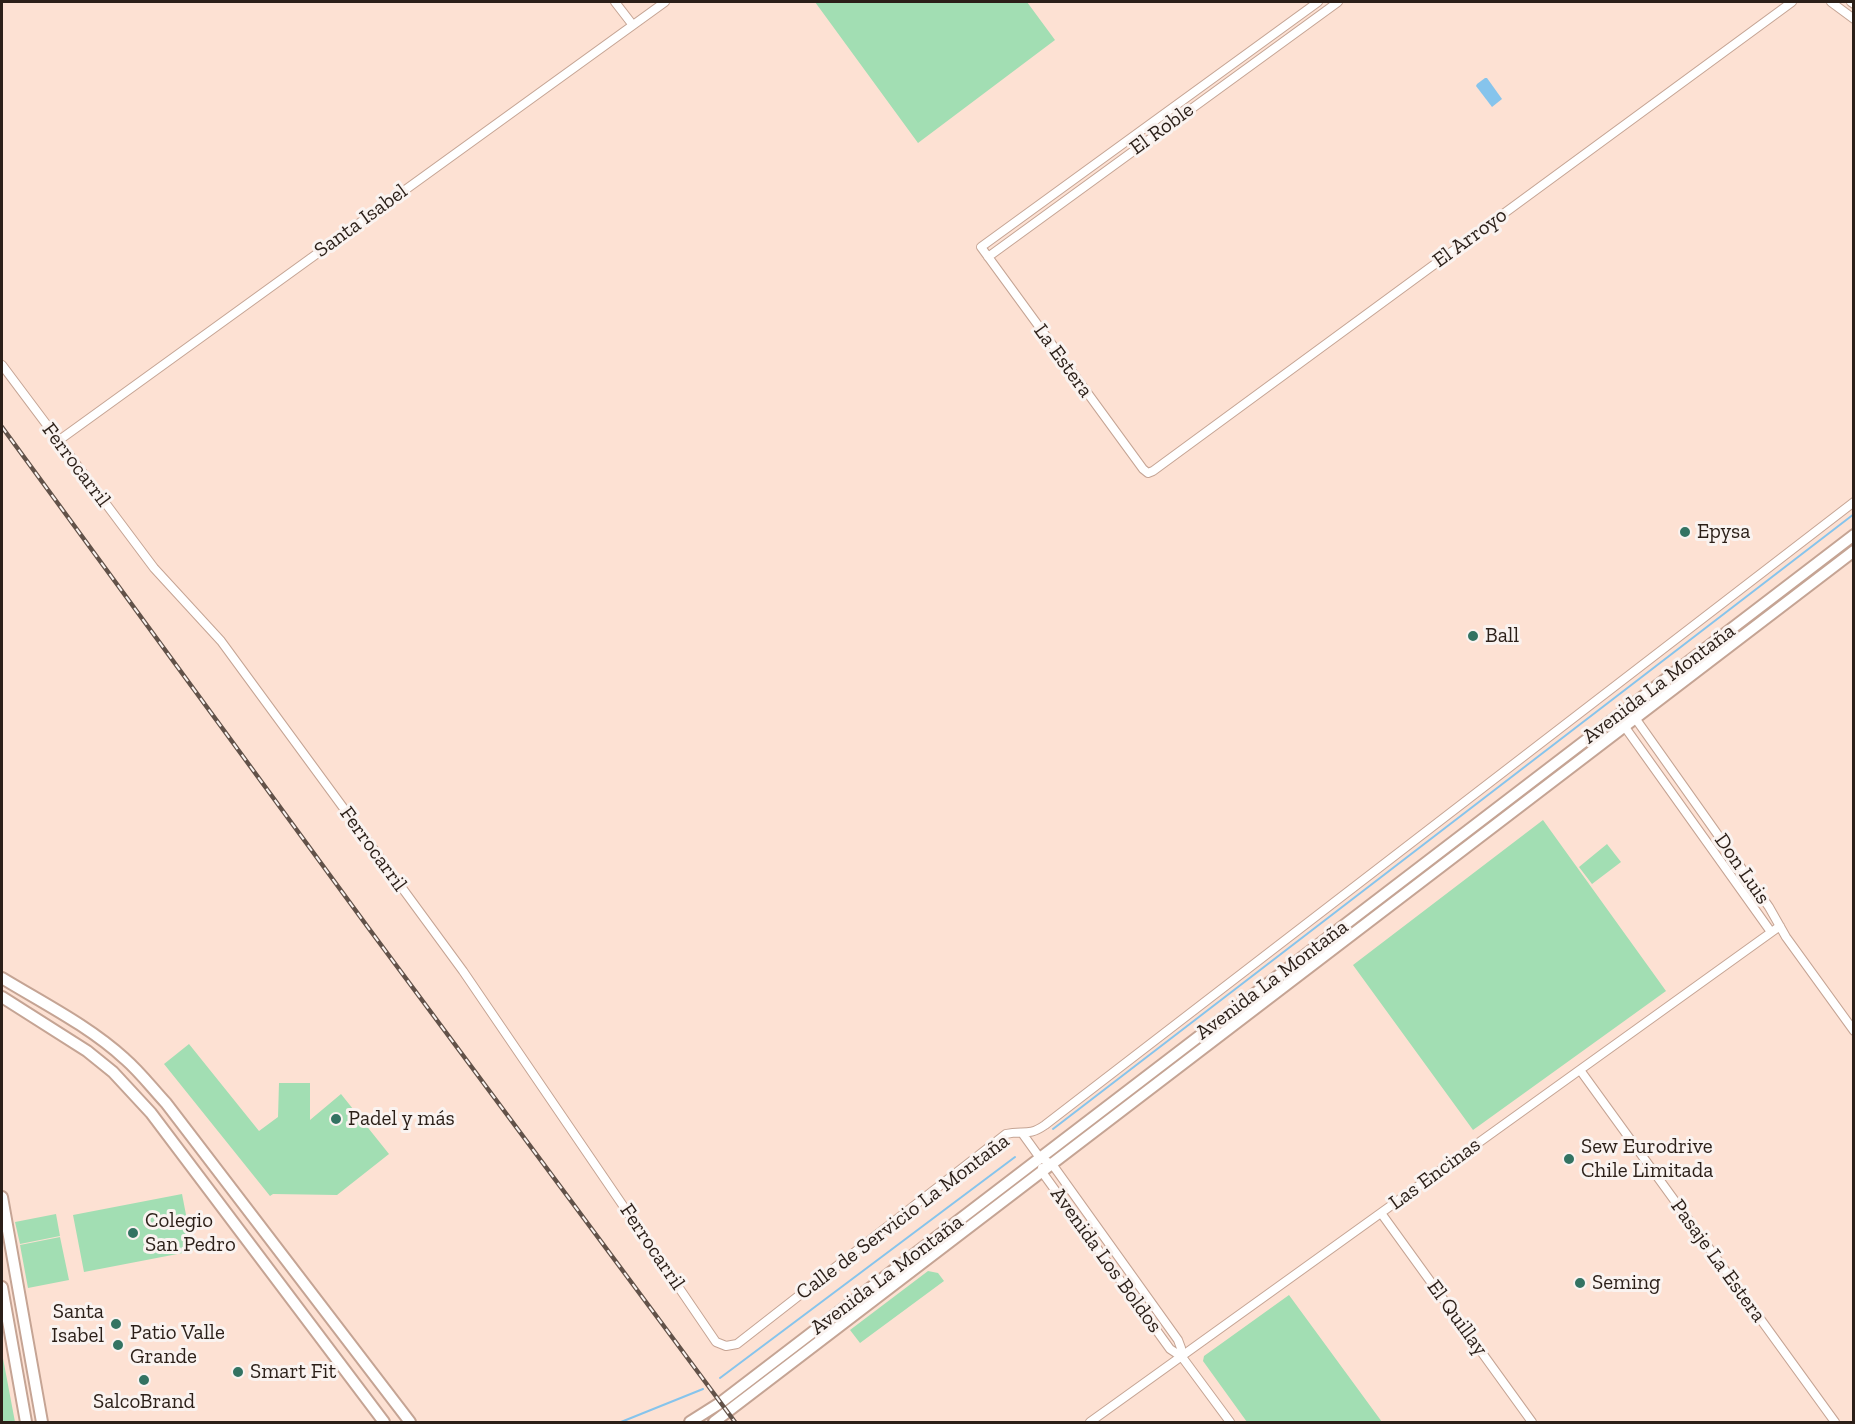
<!DOCTYPE html>
<html>
<head>
<meta charset="utf-8">
<style>
  body { margin:0 }
  #map { position:relative; width:1855px; height:1424px; overflow:hidden; background:#fde1d3; font-family:"Zilla Slab",serif }
  canvas { display:block }
  .frame { position:absolute; inset:0; border:3px solid #2b1f18; pointer-events:none }
</style>
</head>
<body>
<div id="map">
<canvas width="1855" height="1424"></canvas>
<div class="frame"></div>
</div>
<script>
const c = document.querySelector('canvas').getContext('2d');
c.lineJoin = 'round';
function fillPath(path, color) { c.fillStyle = color; c.fill(path, 'evenodd'); }
function trace(path, color, width, dash) { c.strokeStyle = color; c.lineWidth = width; c.lineCap = dash ? 'butt' : 'round'; c.setLineDash(dash || []); c.stroke(path); }
function drawText(font, color, halo, rows, align = 'center') {
  c.font = font + ' "Zilla Slab",serif'; c.lineWidth = 6; c.setLineDash([]); c.textBaseline = 'middle'; c.strokeStyle = halo; c.fillStyle = color; for (const [text, x, y, turn = 0] of rows) {
    c.save(); c.translate(x, y); c.rotate((+turn || 0) * Math.PI / 180); c.textAlign = isNaN(turn) ? turn : align; if (halo) c.strokeText(text, 0, 0); c.fillText(text, 0, 0); c.restore();
  }
}
fillPath(new Path2D(`
  M815 2H1027L1055 40 918 143Z
  M1543 820 1666 991 1473 1130 1353 965Z
  M1607 844 1621 862 1592 884 1579 867Z
  M189 1044 259 1131 278 1117 279 1083H310V1120L341 1094 389 1154 337 1195 273 1194 270 1196 164 1064Z
  M182 1194 193 1251 84 1272 73 1215Z
  M56 1214 60 1236 20 1244 15 1222Z
  M60 1237 69 1280 28 1288 20 1245Z
  M928 1271 938 1273 944 1281 860 1343 850 1330Z
  M1289 1295 1382 1422H1247L1203 1361 1204 1356Z
  M2 1350V1353L15 1422H2Z`), '#a2deb3');
fillPath(new Path2D(`
  M1485 78H1487L1502 99 1492 107 1476 86 1477 84Z`), '#86c4ec');
trace(new Path2D(`
  M1053 1129 1854 514
  M720 1378 1015 1157
  M621 1422 703 1389`), '#86c4ec', 2);
const street = new Path2D(`
  M615 2 632 24
  M1318 2 981 247 1143 469 1148 473 1153 471 1792 2
  M1831 2 1854 19
  M1851 2 1854 4
  M988 257 1338 2
  M2 365 154 568 221 641 463 971 716 1342 726 1346 737 1344 1006 1134C1023 1130 1028 1137 1045 1125L1854 502
  M58 441 665 2
  M1628 708 1769 907 1786 937 1854 1031
  M1617 716 1771 932
  M1580 1070 1835 1422
  M1022 1133 1040 1158 1052 1164 1178 1340 1181 1348 1182 1357
  M1042 1168V1172L1170 1349 1182 1357 1230 1422
  M1381 1213 1532 1422
  M1090 1422 1780 926`);
const secondary = new Path2D(`
  M2 978C43 1003 89 1026 125 1059 140 1072 152 1088 166 1103L410 1422
  M2 997 87 1051 113 1072 151 1113 384 1422
  M2 1197 42 1422
  M2 1287 26 1422
  M690 1422 720 1403 1854 535
  M714 1422 1854 551`);
trace(street, '#c5a494', 10);
trace(secondary, '#c5a494', 14);
trace(street, '#fff', 8);
trace(secondary, '#fff', 10);
const rail = new Path2D(`
  M2 427 367 926 735 1422`);
trace(rail, '#625249', 4.5);
trace(rail, '#faf3f0', 2, [7]);
for (const [x, y, r, color] of [
  [1685,532,6,"#337362"],
  [1473,636,6,"#337362"],
  [336,1119,6,"#337362"],
  [1569,1159,6,"#337362"],
  [133,1233,6,"#337362"],
  [1580,1283,6,"#337362"],
  [116,1324,6,"#337362"],
  [118,1345,6,"#337362"],
  [238,1372,6,"#337362"],
  [144,1380,6,"#337362"]
]) { const dot = new Path2D(); dot.arc(x, y, r, 0, 2 * Math.PI); c.fillStyle = color; c.fill(dot); trace(dot, '#faf3f0', 2); }
drawText('21px', '#2b1f18', '#faf3f0', [
  ["El Roble",1162,129,-36],
  ["Santa Isabel",361,221,-36],
  ["El Arroyo",1470,238,-36],
  ["La Estera",1063,361,54],
  ["Ferrocarril",76,465,53],
  ["Avenida La Montaña",1659,684,-37],
  ["Ferrocarril",373,849,54],
  ["Don Luis",1742,869,55],
  ["Avenida La Montaña",1272,980,-37],
  ["Las Encinas",1435,1174,-36],
  ["Calle de Servicio La Montaña",903,1217,-37],
  ["Ferrocarril",652,1247,56],
  ["Avenida Los Boldos",1106,1260,54],
  ["Pasaje La Estera",1718,1261,54],
  ["Avenida La Montaña",887,1275,-37],
  ["El Quillay",1457,1318,54]
]);
drawText('21px', '#2b1f18', '#faf3f0', [
  ["Epysa",1697,532],
  ["Ball",1485,636],
  ["Padel y más",348,1119],
  ["Sew Eurodrive",1581,1147],
  ["Chile Limitada",1581,1171],
  ["Colegio",145,1221],
  ["San Pedro",145,1245],
  ["Seming",1592,1283],
  ["Santa",104,1312,"right"],
  ["Isabel",104,1336,"right"],
  ["Patio Valle",130,1333],
  ["Grande",130,1357],
  ["Smart Fit",250,1372],
  ["SalcoBrand",144,1402,"center"]
], 'left');
</script>
</body>
</html>
